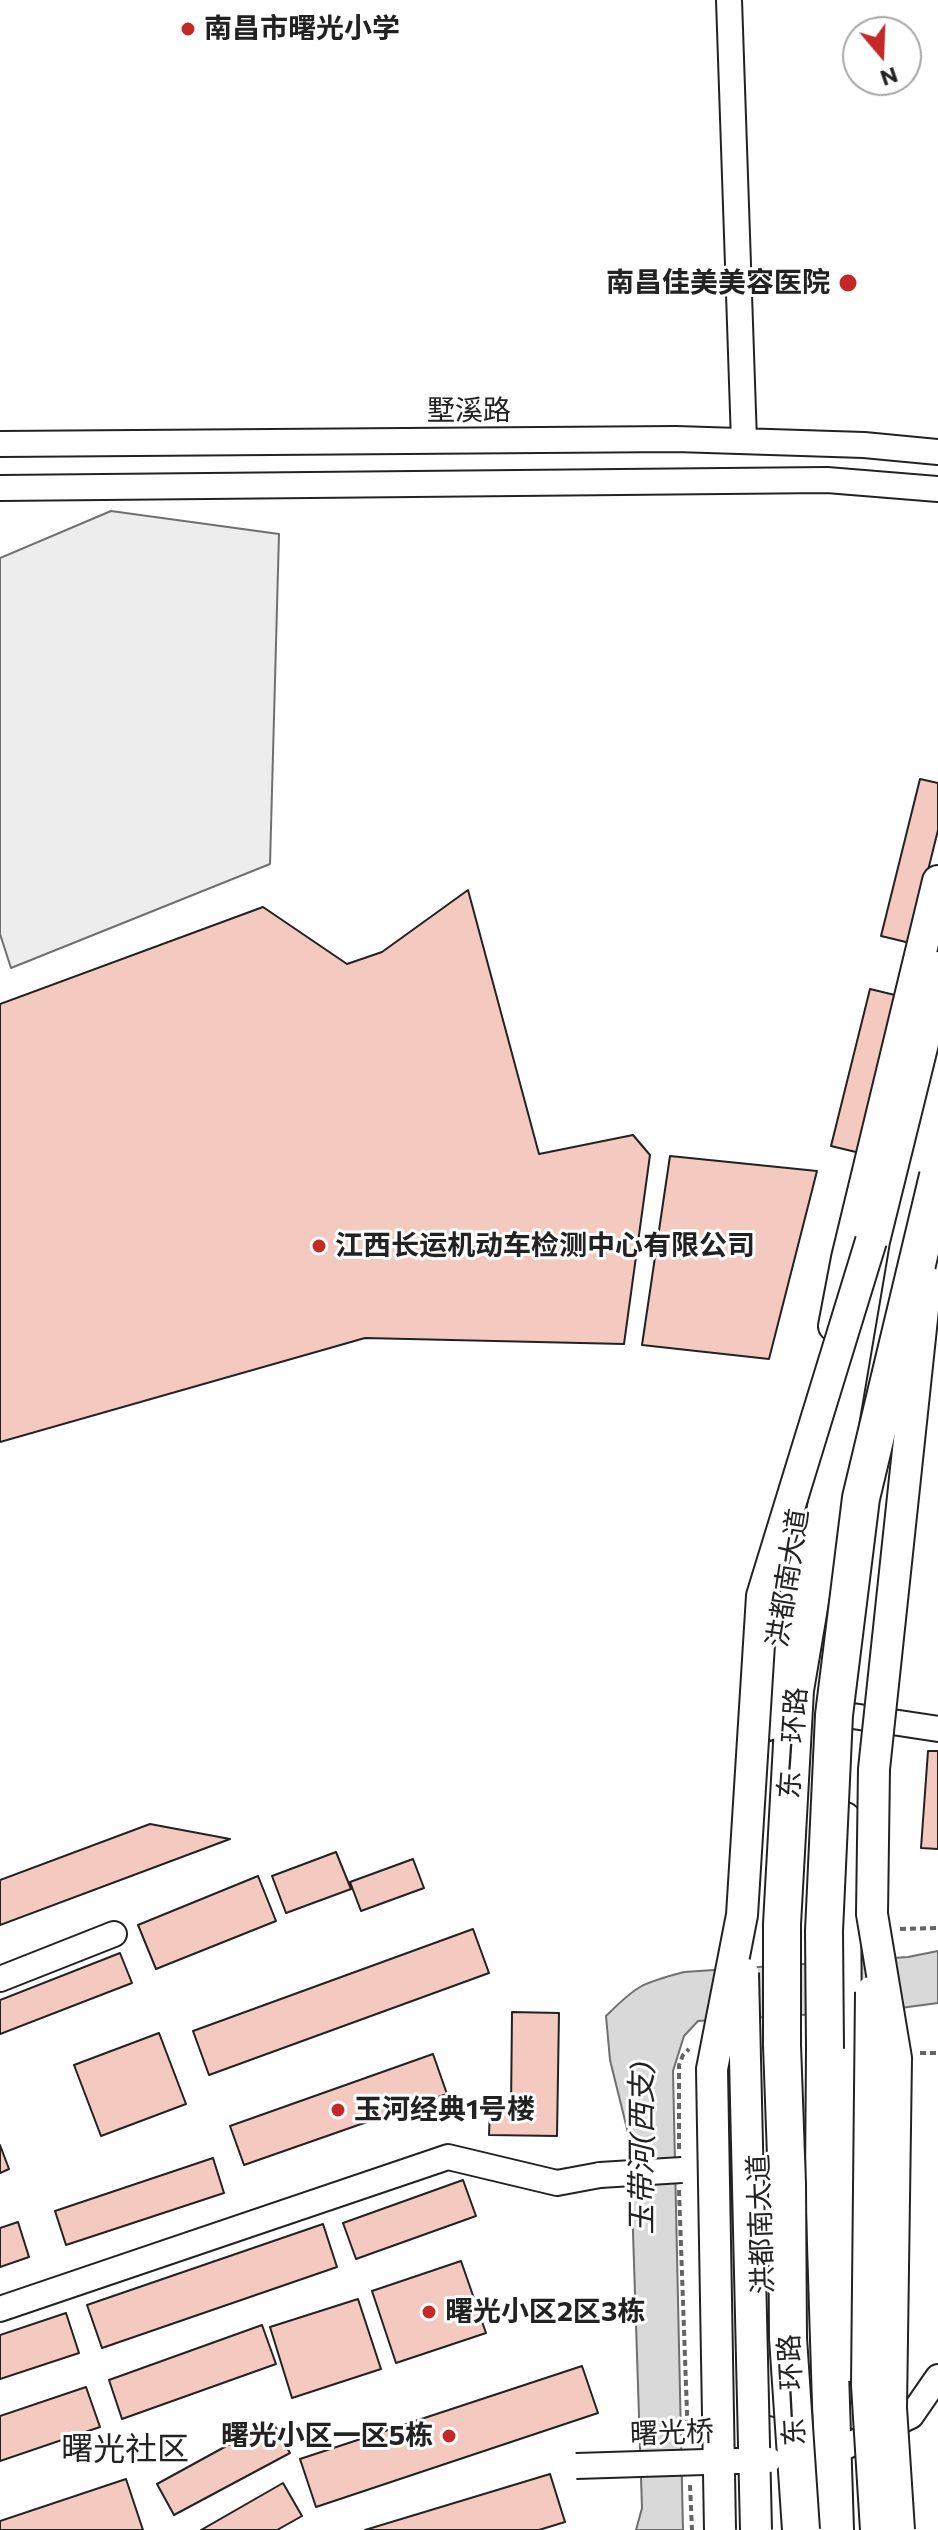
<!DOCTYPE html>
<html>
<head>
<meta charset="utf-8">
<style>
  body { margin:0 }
  #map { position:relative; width:938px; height:2530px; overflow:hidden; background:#fff; font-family:Commissioner,sans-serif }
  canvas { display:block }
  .north { position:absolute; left:842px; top:16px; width:80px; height:80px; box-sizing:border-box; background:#fff; border:2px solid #a7a7a7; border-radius:50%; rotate:161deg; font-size:22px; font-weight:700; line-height:32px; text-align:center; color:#222 }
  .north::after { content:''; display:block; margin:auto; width:28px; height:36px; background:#c62828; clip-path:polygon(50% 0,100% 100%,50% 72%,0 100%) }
</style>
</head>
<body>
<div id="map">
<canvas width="938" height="2530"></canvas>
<div class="north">N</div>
</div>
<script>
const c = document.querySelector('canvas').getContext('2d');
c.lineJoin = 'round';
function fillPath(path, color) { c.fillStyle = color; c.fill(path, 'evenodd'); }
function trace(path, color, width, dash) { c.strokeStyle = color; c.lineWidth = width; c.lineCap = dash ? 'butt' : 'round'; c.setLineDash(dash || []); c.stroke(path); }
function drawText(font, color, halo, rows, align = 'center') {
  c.font = font + ' Commissioner,"Noto Sans SC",sans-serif'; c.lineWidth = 6; c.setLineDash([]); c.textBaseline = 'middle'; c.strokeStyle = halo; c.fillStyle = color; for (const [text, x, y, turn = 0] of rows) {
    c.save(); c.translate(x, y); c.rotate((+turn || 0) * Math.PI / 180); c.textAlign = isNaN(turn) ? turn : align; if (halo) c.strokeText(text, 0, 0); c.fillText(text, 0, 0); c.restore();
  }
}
const parking = new Path2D(`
  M111 511 279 534 270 864 11 968 0 934V558Z`);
fillPath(parking, '#ededed');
trace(parking, '#6f6f6f', 2);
const water = new Path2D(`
  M938 1951V2003L886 2010 698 2021 684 2036 673 2071 683 2530H636L642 2508 630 2141 610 2060 606 2016C637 1985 642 1983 684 1972L908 1957Z`);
fillPath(water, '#d9d9d9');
trace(water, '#6f6f6f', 2);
const building = new Path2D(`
  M920 779 938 783V830L910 943 881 936Z
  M468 890 539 1154 633 1135 650 1155 624 1344 365 1338 0 1442V1004L263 907 347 964 382 952Z
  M870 989 899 996 860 1153 831 1146Z
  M670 1156 817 1171 769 1359 642 1345Z
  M928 1751H938V1849L921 1848Z
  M150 1824 230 1839 0 1925V1880Z
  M336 1852 351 1889 286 1913 272 1876Z
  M413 1859 424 1888 361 1911 350 1882Z
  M258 1876 276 1921 156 1969 138 1925Z
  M473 1929 489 1973 209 2075 193 2031Z
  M120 1953 132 1983 0 2034V2000Z
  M512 2012 559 2013 557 2136 489 2135 490 2109H511Z
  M159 2033 186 2104 101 2136 74 2065Z
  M433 2054 447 2094 244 2165 230 2126Z
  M0 2145 9 2169 0 2173Z
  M213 2158 224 2193 66 2245 55 2211Z
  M463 2180 476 2216 356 2259 343 2223Z
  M18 2222 29 2257 0 2267V2228Z
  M323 2224 337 2267 102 2348 87 2305Z
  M461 2261 486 2333 396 2363 372 2291Z
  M358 2299 381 2369 292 2398 270 2327Z
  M66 2313 79 2353 0 2379V2335Z
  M262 2325 276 2364 122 2419 109 2380Z
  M582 2366 598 2413 316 2507 300 2459Z
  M86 2387 100 2427 0 2461V2416Z
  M272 2421 290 2453 174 2515 157 2484Z
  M550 2474 565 2522 539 2530H365Z
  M126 2479 143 2530H0V2521Z
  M283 2483 302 2516 277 2530H201Z`);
fillPath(building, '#f3c9c0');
trace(building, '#222', 2);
const minor = new Path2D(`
  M729 0 744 441
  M0 444 676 439 864 445 938 452
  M0 488 827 480 938 489
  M846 1715 938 1729
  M0 1979 114 1934
  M0 2309 448 2157 557 2183 600 2175
  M847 2446 911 2416 938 2377`);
const major = new Path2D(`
  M834 1326 847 1258 938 881
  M768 1725 788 1565 796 1523
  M845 1818 847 2366
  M768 2432 773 2530`);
const highway = new Path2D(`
  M782 2045V1924L795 1690 871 1241 938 970
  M825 2049 824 2181 835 2530`);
trace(minor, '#222', 28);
trace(major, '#222', 34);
trace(highway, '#222', 40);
trace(new Path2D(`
  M900 1929 938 1928
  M920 2053H938
  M679 2149V2065L683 2055 689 2049
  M679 2190 688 2441
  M690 2485 692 2530`), '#646464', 4, [6, 4]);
trace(minor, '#fff', 24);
trace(major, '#fff', 30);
trace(highway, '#fff', 36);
const minorBridge = new Path2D(`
  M600 2175 682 2170
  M576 2466 769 2460`);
const majorBridge = new Path2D(`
  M743 1973 756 2530
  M871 1992 867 2385 876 2530
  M720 2530 712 2069 742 1915 762 1596 871 1241
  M899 2530 891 2408 896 2058 872 1914 874 1769 926 1281`);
const highwayBridge = new Path2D(`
  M782 2045 787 2184 788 2338 801 2530
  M825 2049 824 1931 834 1715 861 1498 938 1176`);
trace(minorBridge, '#222', 28, []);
trace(majorBridge, '#222', 34, []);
trace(highwayBridge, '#222', 40, []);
trace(minorBridge, '#fff', 24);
trace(majorBridge, '#fff', 30);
trace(highwayBridge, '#fff', 36);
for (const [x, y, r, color] of [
  [188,29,8,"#c62828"],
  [848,283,10,"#c62828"],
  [319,1246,8,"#c62828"],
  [338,2110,8,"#c62828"],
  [429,2312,8,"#c62828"],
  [449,2436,8,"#c62828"]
]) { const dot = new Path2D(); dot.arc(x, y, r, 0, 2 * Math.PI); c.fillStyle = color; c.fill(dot); trace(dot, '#fff', 3); }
drawText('bold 28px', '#222', '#fff', [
  ["南昌市曙光小学",204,29],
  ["南昌佳美美容医院",830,283,"right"],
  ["江西长运机动车检测中心有限公司",335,1246],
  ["玉河经典1号楼",354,2110],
  ["曙光小区2区3栋",445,2312],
  ["曙光小区一区5栋",433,2436,"right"]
], 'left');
drawText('28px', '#222', '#fff', [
  ["墅溪路",469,411],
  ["洪都南大道",788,1578,-81],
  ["东一环路",793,1743,-86],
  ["洪都南大道",761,2224,-92],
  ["东一环路",792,2390,-93],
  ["曙光桥",672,2433,-2]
]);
drawText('italic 30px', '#222', '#fff', [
  ["玉带河(西支)",642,2148,-90]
]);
drawText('32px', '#222', '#fff', [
  ["曙光社区",125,2449]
]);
</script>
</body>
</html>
